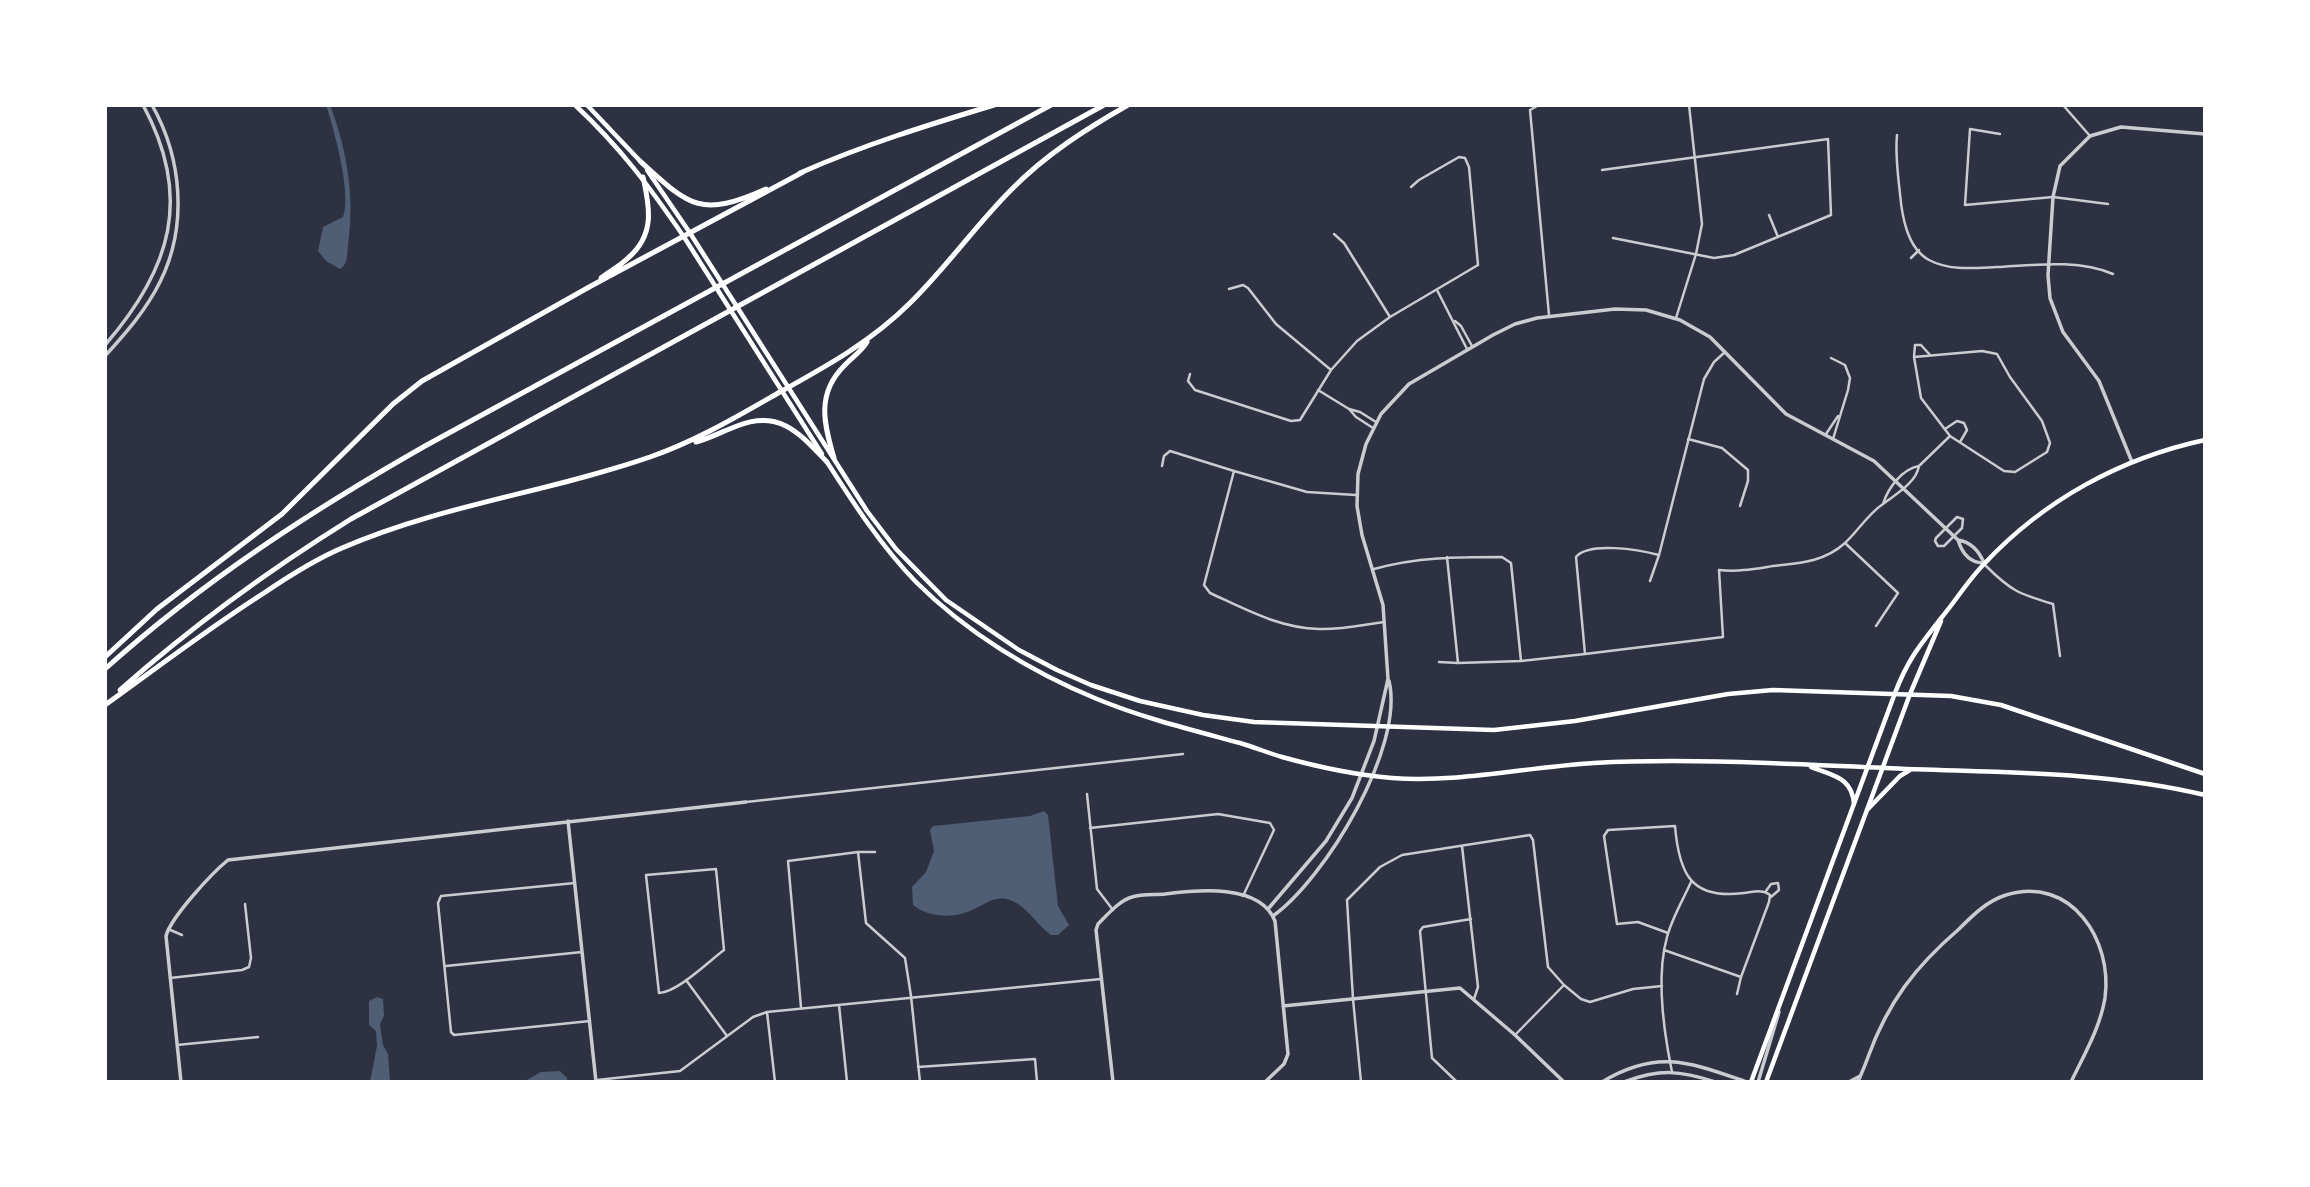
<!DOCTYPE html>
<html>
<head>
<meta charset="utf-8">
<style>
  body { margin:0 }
  #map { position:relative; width:2310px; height:1187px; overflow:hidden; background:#2d3142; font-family:Lato,sans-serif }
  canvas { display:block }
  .frame { position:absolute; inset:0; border:107px solid #fff; pointer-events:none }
</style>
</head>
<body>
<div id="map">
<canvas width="2310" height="1187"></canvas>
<div class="frame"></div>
</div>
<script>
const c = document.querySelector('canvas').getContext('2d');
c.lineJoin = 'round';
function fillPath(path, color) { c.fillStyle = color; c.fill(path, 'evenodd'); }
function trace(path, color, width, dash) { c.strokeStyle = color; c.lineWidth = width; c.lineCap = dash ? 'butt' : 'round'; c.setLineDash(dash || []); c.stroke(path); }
fillPath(new Path2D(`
  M326 105H330C347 150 355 197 348 245 347 254 348 265 340 269L326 261 318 251 323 227 343 217C352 195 334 129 326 105Z
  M1044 811 1048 815 1058 906 1069 925 1058 935H1051C1037 925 1027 906 1010 900 995 895 987 903 974 909 955 919 929 918 913 905L912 887 926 872 934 851 930 830 933 826 1030 816Z
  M377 997 383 999 384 1016 380 1024 383 1045 388 1054 390 1082H370L377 1046 376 1031 369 1025V1001Z
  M560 1071 567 1078V1082H515H523L541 1072Z`), '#4f5d75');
trace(new Path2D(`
  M1539 105 1530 110 1549 315
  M2063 105 2090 136
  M2000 134 1970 129 1965 205 2053 197 2108 204
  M1897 135C1895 155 1898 174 1900 194 1902 216 1907 248 1929 260 1950 271 1974 268 1997 267 2034 265 2078 259 2113 274
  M1602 170 1828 139 1831 215 1734 255 1714 258 1613 238
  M1769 215 1778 237
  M1334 234 1344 243 1390 317
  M1911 258 1919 250
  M1229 289 1243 285 1248 288 1276 324 1331 370
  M1437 290 1467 349
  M1676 318 1696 254 1702 224 1689 105
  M1455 321 1461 326 1472 346
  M1725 352 1714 362 1704 379 1659 555C1640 550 1589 541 1576 557L1585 654 1723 637 1719 570C1739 572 1754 569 1773 566 1800 563 1824 562 1845 543 1858 531 1868 514 1883 504 1896 494 1916 483 1919 466
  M1914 357 1982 351 1997 354 2010 377 2042 421 2050 443 2047 452 2015 472 2004 471 1950 436 1921 398 1914 357 1915 345H1921L1930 355
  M1831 358 1845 365 1850 378 1848 390 1833 439
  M1190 374 1188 381 1195 390 1291 421 1300 420 1331 370 1357 341 1390 317 1478 265 1469 167 1465 158 1459 157 1419 180 1411 187
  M1318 390 1349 409 1360 412 1376 422
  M1349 409 1356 417 1373 428
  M1945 429 1957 421 1964 423 1967 430 1960 442
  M1826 434 1838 416
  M1688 439 1722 448 1748 470V481L1740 506
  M1162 466 1164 456 1170 451 1234 471
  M1356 495 1307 492 1234 471 1204 585 1210 593C1245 609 1279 628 1319 629 1340 630 1362 625 1384 622
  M1883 504C1888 488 1902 469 1919 466L1950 436
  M1957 517 1963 519 1962 528 1944 546H1938L1935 541 1936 538Z
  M1845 543 1898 593 1876 626
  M1447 557 1458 663 1521 661 1585 654
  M1985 565C2011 591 2019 594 2053 604L2060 656
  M1374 569C1417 557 1458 557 1502 557L1511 563 1521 661
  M1650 581 1659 555
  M1439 662 1458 663
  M1087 794 1097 889 1113 910
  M746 802 1183 754
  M1090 828 1218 814 1270 823 1274 830 1243 896
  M1462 846 1478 987 1474 999
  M858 852H875
  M716 869 724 950C708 962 678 992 659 993L646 875Z
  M575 883 441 896 438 903 451 1032 454 1035 590 1021
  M1766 891 1771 884 1778 883 1779 890 1771 897
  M168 929 182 935
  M1664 950 1741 977 1769 902 1770 895C1763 889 1753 892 1744 893 1691 900 1679 874 1675 826L1608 830 1604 836 1617 924 1638 922 1668 933
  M446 966 582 952
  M170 978 242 970 249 967 251 958 245 904
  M686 980 727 1036
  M1737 994 1741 977
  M839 1005 847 1082
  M801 1007 788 861 858 852 866 923 905 958 911 996 920 1082
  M767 1012 775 1082
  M1515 1035 1564 985
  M177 1045 258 1037
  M918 1067 1035 1059 1037 1082
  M1672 1072C1664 1033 1656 976 1667 937 1672 918 1683 900 1691 882
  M597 1080 680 1071 753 1017 767 1012 1101 979
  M1361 1082 1353 999 1347 900 1380 867 1402 855 1530 835 1533 840 1548 967 1564 985 1581 999 1590 1002 1633 989 1662 986
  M1457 1082 1432 1058 1420 931 1423 927 1471 919`), '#caccd0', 2.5);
trace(new Path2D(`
  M105 345C171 269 193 197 143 105
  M105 356C126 333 146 310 160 282 188 226 182 158 152 105
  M2132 462 2099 381 2063 332 2050 298 2048 275 2053 197 2060 166 2090 136 2121 127 2205 134
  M568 821 596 1082
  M1268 909 1326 841 1352 798 1374 741 1388 679 1383 605 1362 535 1357 506 1358 474 1366 444 1381 414 1409 384 1493 335 1515 324 1537 318 1615 309 1646 310 1680 320 1710 337 1786 414 1874 461 1958 540C1962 553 1969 563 1984 563 1979 551 1971 542 1958 540
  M1273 916C1325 879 1405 747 1389 681
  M1283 1006 1460 988 1515 1035 1564 1082
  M181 1082 166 936C171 917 212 873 228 860L746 802
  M1113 1082 1096 930 1098 924C1107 915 1120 900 1132 897 1142 894 1155 895 1165 894 1197 890 1260 883 1275 921L1288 1054 1284 1064 1265 1082
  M1602 1082C1658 1048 1691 1063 1747 1082
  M1624 1082C1659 1069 1680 1070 1715 1082
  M1758 1082 1779 1012
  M1849 1082 1860 1076
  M1858 1082C1861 1074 1865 1066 1868 1057 1888 1002 1915 967 1959 929 1973 915 1987 901 2006 895 2071 875 2113 940 2105 998 2100 1028 2084 1055 2071 1082`), '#caccd0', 3.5);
trace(new Path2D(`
  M575 105C620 147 649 186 684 237
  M587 105 642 163
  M647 170 690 233
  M1751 1082 1895 693C1908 659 1920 645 1942 617 1957 599 1969 579 1985 563 2044 500 2121 458 2205 440
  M1766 1082 1910 694 1941 621`), '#fff', 4.5);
trace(new Path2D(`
  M690 233 867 511 896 549 946 600 1019 650 1057 670 1091 685 1140 701 1203 715 1254 722 1494 730 1575 721 1728 694 1773 690 1951 696 2001 705 2205 774
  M684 237 822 454
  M827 462C854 504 881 546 916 582 966 632 1031 672 1097 699 1143 718 1192 730 1240 743 1254 747 1268 753 1282 757 1318 767 1356 775 1392 778 1460 783 1526 767 1594 763 1690 758 1788 764 1885 768 1992 773 2101 770 2205 795
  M1811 767C1833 776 1852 777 1854 804
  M1867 810 1900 776 1910 770`), '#fff', 4.5);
trace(new Path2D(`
  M640 161C690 207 701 218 766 189
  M800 173C863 145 928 125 994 105
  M601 278C610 271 620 266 628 258 655 235 650 208 643 177
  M696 442C711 438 723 431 737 426 780 409 800 434 827 462
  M834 458C824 424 816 394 844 366 852 357 861 352 867 342
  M105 657 157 609 282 514 393 404 422 381 591 286 803 172
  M105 669C203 581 311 511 425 446L1051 105
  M120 690C192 626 269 570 351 519L1104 105
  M105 705C158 667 209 628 264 593 289 576 314 560 342 548 441 505 549 492 650 457 696 441 738 416 780 392 827 366 872 341 910 303 946 268 975 226 1011 190 1045 155 1086 129 1128 105`), '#fff', 5);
</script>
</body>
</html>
